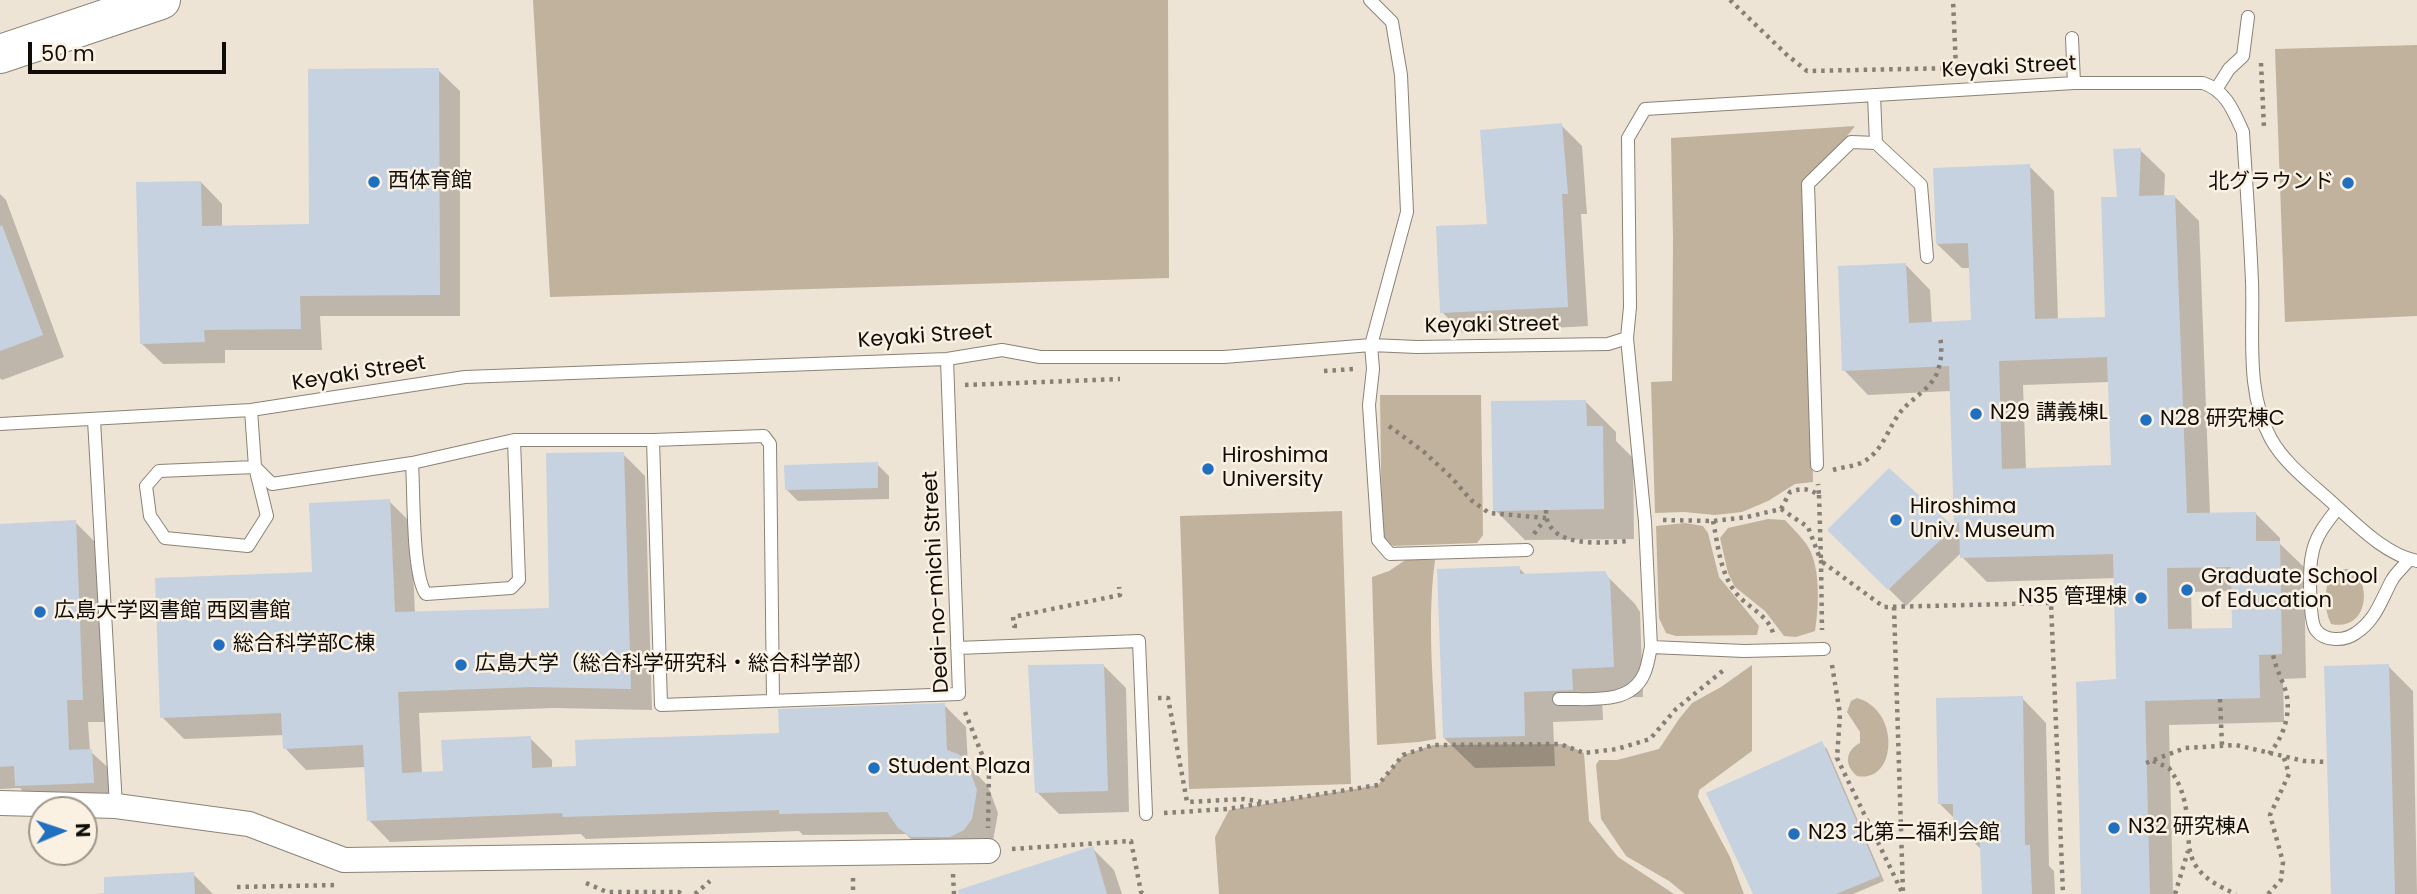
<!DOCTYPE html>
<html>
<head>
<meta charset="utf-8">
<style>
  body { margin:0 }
  #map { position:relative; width:2417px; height:894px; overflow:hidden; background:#eee4d5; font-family:Poppins,sans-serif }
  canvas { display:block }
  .north { position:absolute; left:28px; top:796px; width:70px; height:70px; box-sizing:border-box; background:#fbf1e3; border:2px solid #9d968b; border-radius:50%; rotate:88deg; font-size:19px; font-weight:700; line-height:28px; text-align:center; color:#100d08 }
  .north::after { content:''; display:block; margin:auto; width:24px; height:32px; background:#2170bf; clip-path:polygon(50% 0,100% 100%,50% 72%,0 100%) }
  .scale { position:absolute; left:28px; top:42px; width:198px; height:32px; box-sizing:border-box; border:4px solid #100d08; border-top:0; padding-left:9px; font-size:21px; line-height:24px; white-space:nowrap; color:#100d08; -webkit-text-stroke:5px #fbf1e3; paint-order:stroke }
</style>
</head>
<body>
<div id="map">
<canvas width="2417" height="894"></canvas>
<div class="north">N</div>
<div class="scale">50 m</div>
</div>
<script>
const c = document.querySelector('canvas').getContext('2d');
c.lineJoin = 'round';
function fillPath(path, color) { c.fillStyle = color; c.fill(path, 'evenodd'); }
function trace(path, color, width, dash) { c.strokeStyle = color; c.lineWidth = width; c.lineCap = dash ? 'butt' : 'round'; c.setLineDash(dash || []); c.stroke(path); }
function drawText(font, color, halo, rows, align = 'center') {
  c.font = font + ' Poppins,"Noto Sans JP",sans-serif'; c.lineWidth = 5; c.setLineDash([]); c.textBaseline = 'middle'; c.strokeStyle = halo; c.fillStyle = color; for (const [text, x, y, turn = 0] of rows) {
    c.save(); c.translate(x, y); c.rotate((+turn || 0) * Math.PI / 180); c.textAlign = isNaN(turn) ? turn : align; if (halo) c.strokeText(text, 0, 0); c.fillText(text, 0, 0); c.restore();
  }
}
fillPath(new Path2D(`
  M533 0H1168L1169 278 550 297Z
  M2417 45V316L2285 322 2275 49Z
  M1855 126 1841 144 1807 178 1813 482 1795 484 1768 501 1742 512 1715 515 1684 512 1655 513 1651 382 1672 381 1673 239 1671 138Z
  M1380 395H1481L1483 535 1477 543 1393 546 1382 538Z
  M1342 511 1351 784 1189 789 1180 516Z
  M1768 519 1785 520C1792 528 1801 536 1807 545 1821 566 1819 607 1815 631L1796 637 1784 636 1765 611 1735 587 1728 573 1720 538 1728 528Z
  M1685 523 1703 526 1708 533 1719 577 1759 626 1757 635 1676 636 1666 633 1659 618 1656 526Z
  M1407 559 1435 560C1427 619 1433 679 1436 739L1419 742 1377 745 1372 577 1389 571Z
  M2346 569 2355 570C2372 592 2365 631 2331 624 2323 608 2325 587 2331 571Z
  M1752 665V751L1699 790 1698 797 1730 857 1744 894H1685L1669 881 1626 856 1601 819 1596 765 1599 760H1617L1659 749 1679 719 1692 703 1721 687Z
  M1857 698C1901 710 1897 784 1857 776 1844 765 1845 751 1860 743V732L1847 712 1851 701Z
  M1565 744 1584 753 1589 821 1618 857 1674 894H1219L1215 837 1229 810 1378 785 1403 755 1433 745Z`), '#c0b29d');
fillPath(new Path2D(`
  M438 70 460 91V316H320L322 350H225V363L163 364 141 343 201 182 222 204V228L310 226Z
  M1561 125 1582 146 1587 214H1581L1588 326 1463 333 1442 312 1489 225Z
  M2140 150 2165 174 2164 197H2175L2199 221 2210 514 2255 513 2280 538V544L2304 567 2306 678 2283 679 2284 722 2169 725 2173 894H2083L2117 681 2116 578 1987 582 1962 557V552L1906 606 1829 530 1889 470 1956 531 1951 391 1868 395 1844 370 1906 265 1930 290 1932 324 1973 321 1971 268H1962L1937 244 2029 166 2054 191 2058 320 2107 319 2118 198ZM2110 382 2113 467 2026 470 2023 385ZM2233 591 2234 630 2192 631 2191 592Z
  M0 194 6 200 64 357 2 380 0 378Z
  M1585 401 1616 432V441L1633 458 1634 539 1525 540 1495 510Z
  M623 454 645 476 652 710 554 708 419 713 422 774 445 773 530 738 552 760V769L578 768 944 705 966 727 968 765 988 786 998 813 993 841 922 850 906 834 803 835 799 831 586 839 581 834 390 842 369 820 366 767 306 770 285 748 284 735 184 739 162 717 389 501 411 523 415 614 551 610Z
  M877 464 889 476V499L798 501 787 490Z
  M75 522 97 544 105 722H88L90 751 114 773 116 804 39 808 20 788 0 789V525Z
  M1519 568 1527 576 1604 573 1635 604 1640 612 1643 697 1602 698 1603 720 1553 722 1555 766 1475 768 1444 738Z
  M1104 666 1126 688 1129 812 1059 814 1037 792Z
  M2388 666 2413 691 2417 894H2333Z
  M2022 698 2046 723 2049 866 2054 871 2055 894H1984L1982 850 1955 825V819L1940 804Z
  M1821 743 1827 749 1884 881 1853 894H1755Z
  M1092 848 1114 870 1122 894H963Z
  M193 874 213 894H95L132 892Z`), '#0003');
fillPath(new Path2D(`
  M439 68 440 295 300 296 301 329 204 330 205 342 140 344 136 182 201 181 202 226 309 224 308 69Z
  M1562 123 1568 194H1562L1568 307 1440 313 1436 226 1487 224 1480 130Z
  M2141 148 2139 196 2175 195 2187 513 2256 512V541H2280L2282 654 2259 655 2260 698 2145 701 2150 894H2081L2076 682 2116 679 2113 554 1960 558 1959 522 1954 527 1949 366 1842 371 1838 266 1906 263 1909 323 1971 320 1968 243 1936 244 1933 168 2030 164 2035 319 2105 317 2101 197H2117L2113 149ZM2107 357 2111 465 2002 469 1999 361ZM2231 567 2232 628 2168 629 2167 568Z
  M2 225 43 335 0 351V226Z
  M1586 400 1587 426H1603L1604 509 1493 511 1491 401Z
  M624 452 631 689 531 687 398 692 402 773 443 771 441 740 531 736 532 768 576 766 575 740 779 733 778 709 945 703 947 750 960 755 967 763 977 790 972 819 964 830 950 837H911L898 828 887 812 779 814V810L563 817 562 813 367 821 363 745 283 749 281 713 160 718 155 578 312 572 309 503 390 499 395 612 549 608 546 453Z
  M878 462V488L785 490 784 465Z
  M1889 468 1954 527 1888 590 1827 530Z
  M76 520 83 700H67L69 750 92 749 94 783 15 786 14 766 0 767V524Z
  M1520 566V574L1605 571 1610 580 1614 667 1572 669 1573 690 1524 692 1525 736 1443 738 1437 569Z
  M1104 664 1108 791 1035 793 1028 665Z
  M2389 664 2395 894H2331L2324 666Z
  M2023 696 2025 845H2030L2032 894H1982L1979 825 1953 826V804H1938L1936 698Z
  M1822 741 1880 876 1836 894H1753L1706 793Z
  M1093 846 1107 894H959L958 890Z
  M194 872 195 894H104V877Z`), '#c6d2df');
const lane = new Path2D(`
  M1370 0 1392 22 1401 75 1407 212 1371 345 1373 369 1369 405 1378 540 1390 554 1527 550
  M2072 38 2074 83
  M2217 88 2229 69 2243 56 2248 17
  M1874 95 1876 143 1921 185 1927 257
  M251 410 255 467 267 516 248 546 165 538 150 516 146 486 159 471 255 467 272 484 412 463C414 492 412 575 426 594L511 588 519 580 514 440 412 463
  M94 420 116 806
  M0 424 251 410 465 377 947 359 1002 350 1040 357H1224L1371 345 1417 347 1608 344 1627 338
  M514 440H653
  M1817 465 1808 184 1851 142 1876 143
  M2338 508C2327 522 2315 536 2312 555 2309 568 2309 621 2316 630 2325 642 2345 641 2356 633 2376 620 2381 600 2392 580 2396 573 2404 566 2409 560
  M957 648 1139 641 1146 814
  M1824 649 1744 651 1651 647 1645 522 1627 338 1630 307 1628 138 1645 109 2074 83H2203C2226 91 2233 110 2243 132 2246 182 2250 232 2252 282 2254 333 2245 392 2271 439 2286 466 2316 487 2338 508 2360 528 2387 555 2417 561
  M1559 699C1588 698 1630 706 1644 674 1648 666 1649 655 1651 647
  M773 700 770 444 764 436 653 440 661 705 959 694 947 359`);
const street = new Path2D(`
  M0 803 116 806 249 824 344 860 988 851`);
const primary = new Path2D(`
  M0 54 161 0`);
trace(lane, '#8b8275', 14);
trace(street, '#8b8275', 26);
trace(primary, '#8b8275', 40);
trace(new Path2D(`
  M1730 0 1787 55 1807 71 1956 68 1953 0
  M2261 63 2264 128
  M1324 371 1354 369
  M965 385 1120 379
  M1389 426 1424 452 1451 477 1471 500 1489 513 1546 518
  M1833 470C1845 466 1859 467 1869 458 1885 446 1890 423 1903 409 1913 398 1931 388 1937 373 1942 360 1942 349 1940 336
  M1819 495 1821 561 1884 607 2051 603 2063 894
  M1781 509 1790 492C1802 488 1808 488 1819 495L1818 484
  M1546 510C1545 549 1602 543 1628 541
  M1663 520 1713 521 1747 517 1781 509 1808 527 1821 561 1822 630
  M1713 521C1718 545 1720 573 1736 593 1747 607 1768 615 1773 633
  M1534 534 1545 519
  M1894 607 1903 893
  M1017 626H1014L1013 617 1120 595 1119 587
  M1832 665 1840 714 1837 758 1903 894
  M1158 698H1168L1187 802 1244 799 1262 802
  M2220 699 2222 746
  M965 712 989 772 988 828
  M2269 754C2285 735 2293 709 2284 686 2280 675 2275 666 2273 654
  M2153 761 2169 768C2173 774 2177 780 2180 787 2200 839 2167 865 2236 894
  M2146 763 2185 748 2236 745 2304 761 2327 762
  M1164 813 1227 809 1378 785 1403 755 1433 745 1560 744 1584 753 1617 749 1650 739 1676 709 1725 669
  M1012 849 1131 841 1141 892 1144 894
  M953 874 954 894
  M853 878V894
  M586 883 607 892H679L681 894
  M237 887 337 885
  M695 894 710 881
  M2175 894 2188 851
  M2268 894 2281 880 2283 862 2270 815 2289 774 2284 758`), '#878076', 4.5, [3.5, 5]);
trace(lane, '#fff', 12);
trace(street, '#fff', 24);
trace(primary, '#fff', 38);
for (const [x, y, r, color] of [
  [374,182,7,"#2170bf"],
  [2348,183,7,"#2170bf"],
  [1976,414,7,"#2170bf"],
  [2146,420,7,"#2170bf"],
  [1208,469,7,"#2170bf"],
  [1896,520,7,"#2170bf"],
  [2187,590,7,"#2170bf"],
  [2141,598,7,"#2170bf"],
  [40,612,7,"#2170bf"],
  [219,645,7,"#2170bf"],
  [461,665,7,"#2170bf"],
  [874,768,7,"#2170bf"],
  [2114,828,7,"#2170bf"],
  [1794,834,7,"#2170bf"]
]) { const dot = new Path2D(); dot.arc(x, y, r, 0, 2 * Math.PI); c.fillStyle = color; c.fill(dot); trace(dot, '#fbf1e3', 2.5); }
drawText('21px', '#100d08', '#fbf1e3', [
  ["Keyaki Street",2009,68,-3],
  ["Keyaki Street",1492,326,-1],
  ["Keyaki Street",925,337,-4],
  ["Keyaki Street",359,374,-9],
  ["Deai-no-michi Street",937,582,-93]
]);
drawText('21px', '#100d08', '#fbf1e3', [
  ["西体育館",388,182],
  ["北グラウンド",2334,183,"right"],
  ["N29 講義棟L",1990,414],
  ["N28 研究棟C",2160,420],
  ["Hiroshima",1222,457],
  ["University",1222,481],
  ["Hiroshima",1910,508],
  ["Univ. Museum",1910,532],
  ["Graduate School",2201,578],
  ["of Education",2201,602],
  ["N35 管理棟",2127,598,"right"],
  ["広島大学図書館 西図書館",54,612],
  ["総合科学部C棟",233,645],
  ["広島大学（総合科学研究科・総合科学部）",475,665],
  ["Student Plaza",888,768],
  ["N32 研究棟A",2128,828],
  ["N23 北第二福利会館",1808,834]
], 'left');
</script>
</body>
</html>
